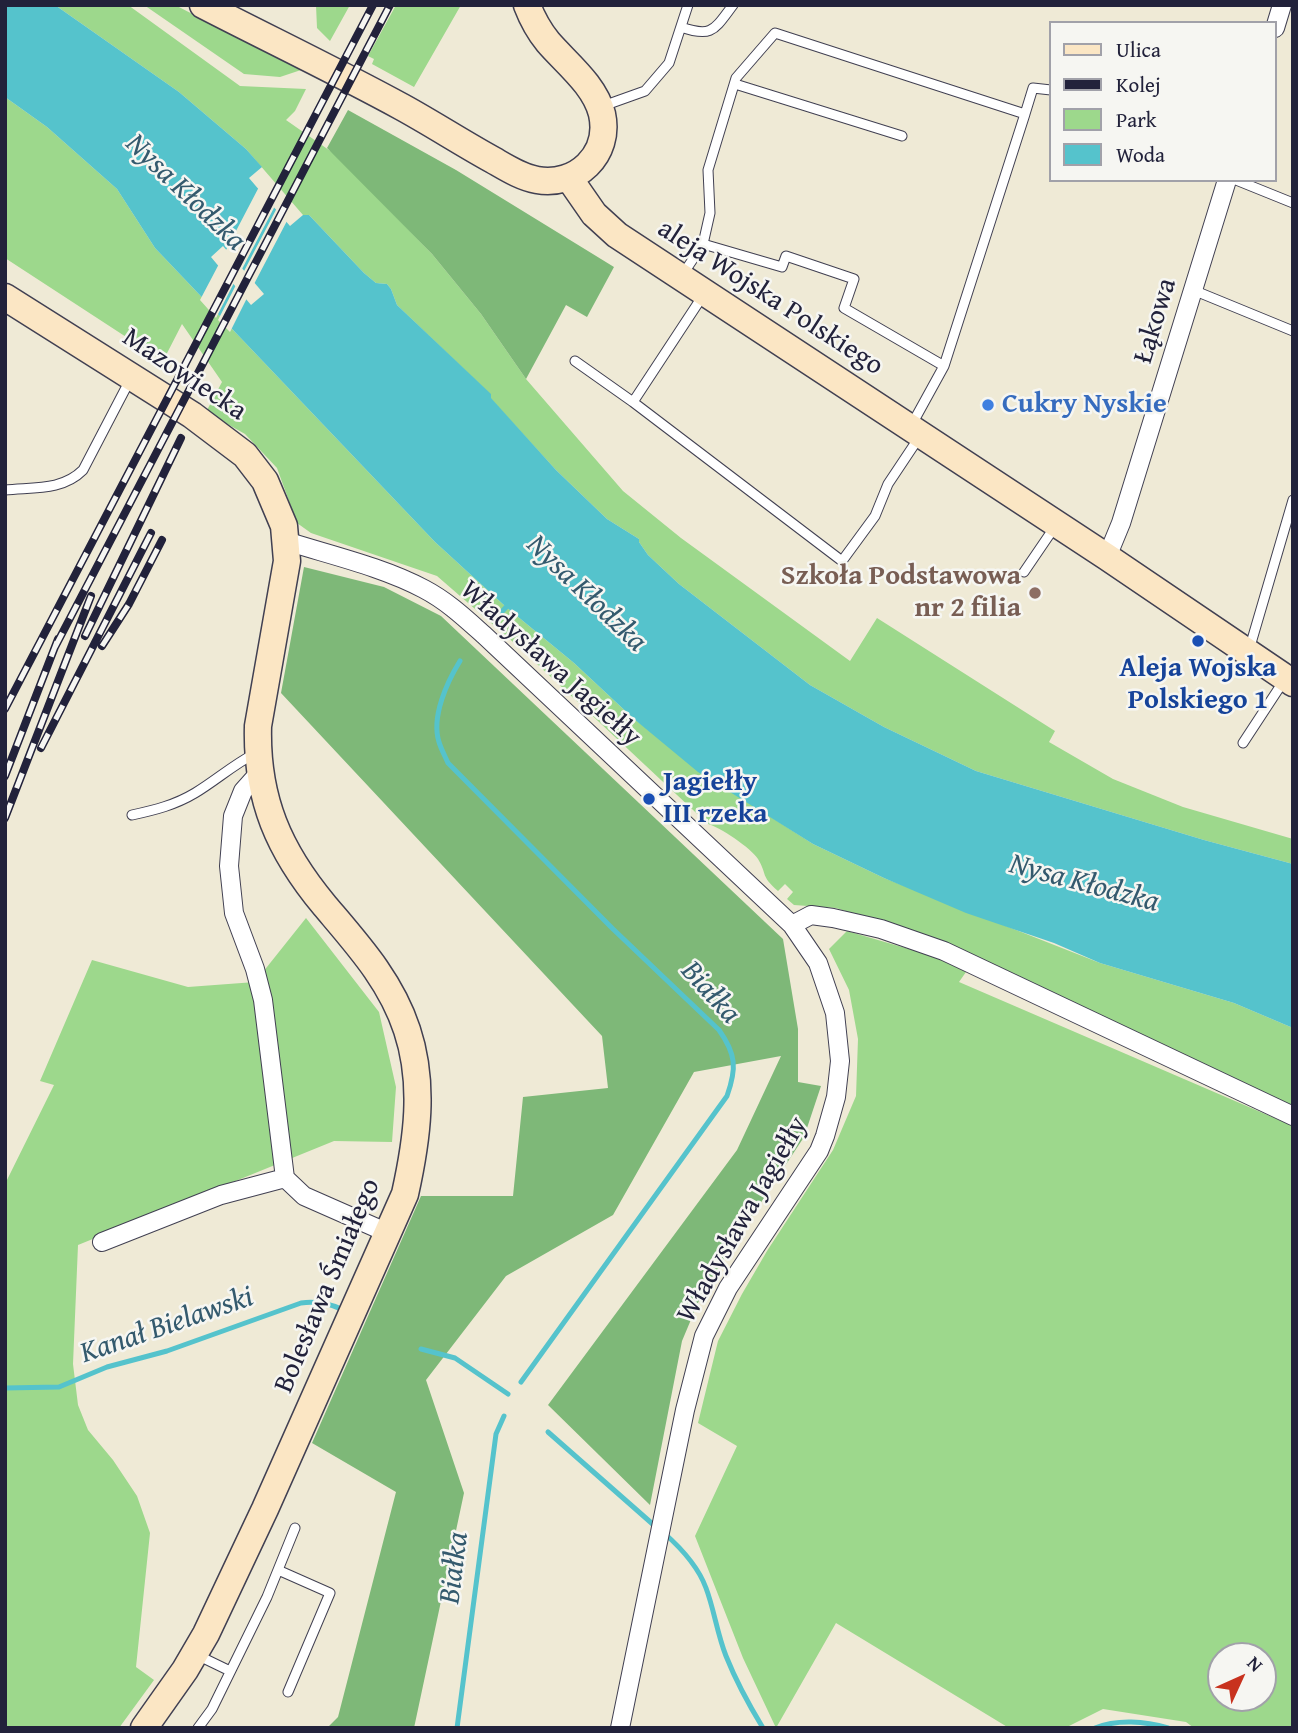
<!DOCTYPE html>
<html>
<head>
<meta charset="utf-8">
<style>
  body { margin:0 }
  #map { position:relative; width:1298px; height:1733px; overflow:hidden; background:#efead6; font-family:"Gentium Book Plus",serif }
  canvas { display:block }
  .frame { position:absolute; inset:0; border:7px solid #22223b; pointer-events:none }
  .legend { position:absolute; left:1049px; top:21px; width:228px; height:161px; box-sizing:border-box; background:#f6f6f2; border:2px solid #a1a1a9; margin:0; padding:9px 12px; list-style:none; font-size:21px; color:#22223b }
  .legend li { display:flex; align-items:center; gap:14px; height:35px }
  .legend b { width:35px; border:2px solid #a1a1a9 }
  .north { position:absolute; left:1207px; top:1642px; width:70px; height:70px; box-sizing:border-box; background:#f6f6f2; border:2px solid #a1a1a9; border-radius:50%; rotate:45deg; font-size:19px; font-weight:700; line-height:28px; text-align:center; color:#22223b }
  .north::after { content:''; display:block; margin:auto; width:24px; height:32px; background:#c8321e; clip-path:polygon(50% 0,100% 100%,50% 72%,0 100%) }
</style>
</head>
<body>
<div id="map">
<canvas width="1298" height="1733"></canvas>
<div class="frame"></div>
<ul class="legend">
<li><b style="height:9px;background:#fbe6c4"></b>Ulica</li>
<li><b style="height:9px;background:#22223b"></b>Kolej</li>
<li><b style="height:19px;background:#9dd88c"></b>Park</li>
<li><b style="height:19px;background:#55c3cc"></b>Woda</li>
</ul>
<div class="north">N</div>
</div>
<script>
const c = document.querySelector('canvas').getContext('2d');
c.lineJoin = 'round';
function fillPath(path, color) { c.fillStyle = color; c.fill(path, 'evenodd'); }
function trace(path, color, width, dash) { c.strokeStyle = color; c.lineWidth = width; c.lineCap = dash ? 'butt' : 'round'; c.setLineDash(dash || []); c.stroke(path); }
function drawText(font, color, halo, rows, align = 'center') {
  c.font = font + ' "Gentium Book Plus",serif'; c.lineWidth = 5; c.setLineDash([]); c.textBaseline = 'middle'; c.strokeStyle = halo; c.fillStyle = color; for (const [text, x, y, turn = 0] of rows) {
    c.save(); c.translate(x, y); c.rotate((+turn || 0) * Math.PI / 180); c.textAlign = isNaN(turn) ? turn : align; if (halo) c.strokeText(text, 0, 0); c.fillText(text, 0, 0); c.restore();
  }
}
fillPath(new Path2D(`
  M55 5H128L240 86 306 89 295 111 286 120 336 155 432 254 481 314 526 379 623 491 681 538 850 661 877 618 1055 731 1049 742 1113 779 1183 807 1293 839V864L1204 840 976 771 884 727 810 685 679 584 648 555 639 542V539L607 519 556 470 490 398V394L397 305 391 289 387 284 376 283 364 273 309 215H303L246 149 179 92Z
  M144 5H175L301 70 280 77 244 74Z
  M316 5H350L330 41 317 28Z
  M396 5H461L414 87 372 64 374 59 368 56Z
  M5 97 47 127 117 189 155 248 435 542 506 607 574 663 634 719 757 808 813 844 884 878 1100 963 1234 1003 1293 1028V1108L933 939 836 908 794 905 787 899 793 892 785 884 778 891C760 875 768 876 758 859 751 848 720 827 708 824L520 648 437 576 311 533 297 523 277 468 245 434 206 412 222 382 182 324 163 361 5 258Z
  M306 918 379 1012 396 1087 392 1142 334 1141 78 1245 73 1364 78 1405 88 1430 113 1460 137 1496 150 1533 136 1667 154 1680 119 1728H5V1184L54 1085 40 1081 92 960 188 987 255 982Z
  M847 931 933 956 966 972 959 982 1293 1126V1728H1194L1186 1722 1103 1709 1065 1728H1009L836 1623 776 1728 743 1658 695 1536 737 1446 698 1423 718 1341 742 1294 767 1251 833 1150 856 1096 858 1039 849 990 829 949ZM1221 1656H1263V1698H1221Z`), '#9dd88c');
fillPath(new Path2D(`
  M348 110 456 170 614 267 587 317 566 305 526 379 481 314 432 254 327 148Z
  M304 567 384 587 441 616 783 939 798 1029V1082L821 1086 804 1137 703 1291 682 1341 650 1505 548 1405 737 1150 781 1056 694 1072 613 1215 506 1276 426 1380 464 1493 414 1728H327L338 1717 396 1492 312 1443 421 1196H513L523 1097 608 1088 602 1036 281 693Z`), '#7eb878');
fillPath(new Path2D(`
  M5 5H55L179 92 246 149 262 167 249 178 290 226 303 215H309L364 273 376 283 387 284 391 289 397 305 491 394V398L556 470 607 519 639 539V542L648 555 679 584 810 685 884 727 976 771 1204 840 1293 864V1028L1234 1003 1100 963 1054 943 966 913 884 878 813 844 698 772 634 719 574 663 506 607 435 542 155 248 117 189 47 127 5 97ZM223 246 264 294 251 305 211 257Z`), '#55c3cc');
fillPath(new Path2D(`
  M260 185 276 204 241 271 225 252Z
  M278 206 288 219 253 286 243 273Z
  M220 262 235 281 216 318 200 300Z
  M237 283 248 296 230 332 218 320Z`), '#efead6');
trace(new Path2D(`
  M497 617 509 604
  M460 661C447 682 431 717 439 742 441 749 445 756 448 763L613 929 719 1030C736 1054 737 1068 727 1096L521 1382
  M421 1349 455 1358 508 1394
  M5 1388 59 1387 107 1367 167 1351 301 1303C316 1301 328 1303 341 1309
  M548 1432 656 1527
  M664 1533C681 1548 698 1566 706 1588 714 1609 717 1633 726 1656 736 1681 749 1705 763 1728
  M457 1728 496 1434 504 1416
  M1095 1728C1117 1719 1145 1721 1168 1728`), '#55c3cc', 5);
const lane = new Path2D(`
  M681 27C712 38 714 30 733 5
  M735 84 902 136
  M603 106 645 91 669 63 688 5
  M1025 114 1033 88 1051 90
  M1236 180 1293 203
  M683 274 703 244
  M1193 290 1293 331
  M704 294 633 402 842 561 875 516 888 484 920 436
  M575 361 633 402
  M911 426 944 366 844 308 854 279 786 256 782 267 703 244 710 213 708 170 736 78 775 33 1025 114 944 366
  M5 490C33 487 62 491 83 470L131 378
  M1024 572 1056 525
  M1249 650 1293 500
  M1243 743 1285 679
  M132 815C155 810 175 805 195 793 215 781 233 765 254 754
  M278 1570 330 1593 288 1692
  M197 1655 230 1671
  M198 1728 212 1709 267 1597 295 1528`);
const street = new Path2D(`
  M1275 28 1282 5
  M286 541C330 555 383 567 424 589 447 601 465 618 484 635L792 925 818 963 835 1013 840 1061 836 1097 825 1136 819 1151 728 1288 704 1336 685 1410 620 1728
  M1107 557 1121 523 1227 180
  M260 772 243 791 233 816 229 866 234 913 255 969 263 1000 285 1178
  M792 925 811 915 833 918 881 929 944 951 1293 1116
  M102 1242 221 1195 285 1178 304 1196 388 1233`);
const secondary = new Path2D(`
  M203 5C269 39 336 71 402 107 433 124 462 143 493 160 507 168 521 177 537 180 576 187 611 155 602 114 595 85 566 63 548 42 539 31 532 18 527 5
  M569 178 594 214 617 235 1107 557 1293 683
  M5 297 192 415 245 455 265 481 284 526 287 561 258 726C256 799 279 851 325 906 358 945 391 981 407 1030 425 1084 417 1140 405 1194L265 1509 206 1634 185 1670 144 1728`);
trace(lane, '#414052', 11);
trace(street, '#414052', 20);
trace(secondary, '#414052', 29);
trace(lane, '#fff', 9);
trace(street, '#fff', 18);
trace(secondary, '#fbe6c4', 26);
const rail = new Path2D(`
  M85 636 181 438
  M102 646 129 604 162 540
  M55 647 390 5
  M5 709 373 5
  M41 748 151 533
  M5 776 58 639
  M5 818 91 596`);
trace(rail, '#22223b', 8);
trace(rail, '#f6f6f2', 5, [16]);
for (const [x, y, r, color] of [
  [988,405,7,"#3f7fe0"],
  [1035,593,7,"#8d6e63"],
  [1198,641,7,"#1a4fb4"],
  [649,799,7,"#1a4fb4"]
]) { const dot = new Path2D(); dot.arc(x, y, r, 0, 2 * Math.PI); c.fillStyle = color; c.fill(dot); trace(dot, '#f6f6f2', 2.5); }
drawText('28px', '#22223b', '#f6f6f2', [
  ["aleja Wojska Polskiego",770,298,33],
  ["Łąkowa",1156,321,-73],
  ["Mazowiecka",184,375,34],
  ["Władysława Jagiełły",550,664,42],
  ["Władysława Jagiełły",743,1220,-60],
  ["Bolesława Śmiałego",328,1286,-67]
]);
drawText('bold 28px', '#366cbe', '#f6f6f2', [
  ["Cukry Nyskie",1002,405]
], 'left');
drawText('bold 28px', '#785e54', '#f6f6f2', [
  ["Szkoła Podstawowa",1021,577],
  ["nr 2 filia",1021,609]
], 'right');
drawText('bold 28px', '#164399', '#f6f6f2', [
  ["Aleja Wojska",1198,669],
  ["Polskiego 1",1198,701],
  ["Jagiełły",663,783,"left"],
  ["III rzeka",663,815,"left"]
]);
drawText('italic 30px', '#345a6e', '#f6f6f2', [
  ["Nysa Kłodzka",185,193,44],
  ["Nysa Kłodzka",586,594,44],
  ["Nysa Kłodzka",1084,884,15],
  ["Białka",710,993,48],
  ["Kanał Bielawski",167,1326,-19],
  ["Białka",455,1568,-83]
]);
</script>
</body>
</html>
